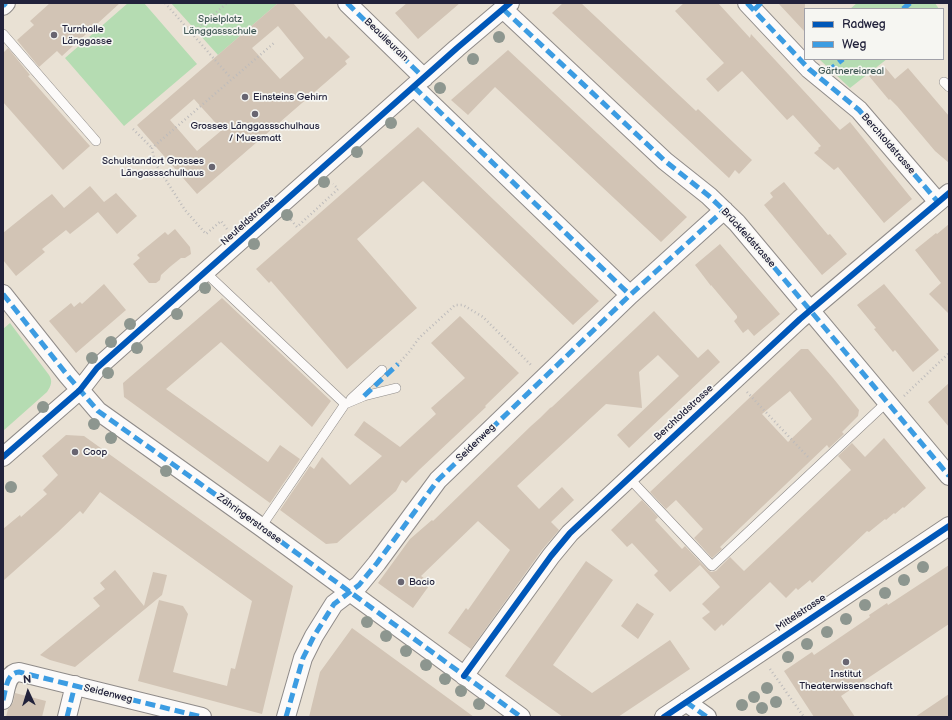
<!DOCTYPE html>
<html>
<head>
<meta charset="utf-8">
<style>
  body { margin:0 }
  #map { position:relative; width:952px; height:720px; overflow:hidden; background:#e9e1d4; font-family:"Balsamiq Sans",sans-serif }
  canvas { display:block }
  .frame { position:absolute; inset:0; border:4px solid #22223b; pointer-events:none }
  .legend { position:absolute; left:804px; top:8px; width:140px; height:52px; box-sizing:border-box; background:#f6f6f2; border:1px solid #a1a1a9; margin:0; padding:5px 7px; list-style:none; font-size:12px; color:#22223b }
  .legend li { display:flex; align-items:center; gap:8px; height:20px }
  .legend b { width:20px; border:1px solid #a1a1a9 }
  .north { position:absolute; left:8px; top:672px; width:40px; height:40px; -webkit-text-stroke:3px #f6f6f2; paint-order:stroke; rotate:356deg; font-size:11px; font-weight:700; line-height:16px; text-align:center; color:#22223b }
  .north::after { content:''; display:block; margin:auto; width:14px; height:18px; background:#22223b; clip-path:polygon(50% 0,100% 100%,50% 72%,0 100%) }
</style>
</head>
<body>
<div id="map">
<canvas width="952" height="720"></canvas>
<div class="frame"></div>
<ul class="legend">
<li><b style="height:5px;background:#0057b8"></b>Radweg</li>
<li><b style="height:5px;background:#3c9ce2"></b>Weg</li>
</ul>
<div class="north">N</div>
</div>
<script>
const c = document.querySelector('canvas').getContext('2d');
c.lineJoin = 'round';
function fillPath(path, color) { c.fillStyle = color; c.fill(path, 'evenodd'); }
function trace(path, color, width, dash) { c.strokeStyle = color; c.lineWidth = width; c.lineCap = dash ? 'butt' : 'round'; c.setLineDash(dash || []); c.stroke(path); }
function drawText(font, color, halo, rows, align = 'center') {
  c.font = font + ' "Balsamiq Sans",sans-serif'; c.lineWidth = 3.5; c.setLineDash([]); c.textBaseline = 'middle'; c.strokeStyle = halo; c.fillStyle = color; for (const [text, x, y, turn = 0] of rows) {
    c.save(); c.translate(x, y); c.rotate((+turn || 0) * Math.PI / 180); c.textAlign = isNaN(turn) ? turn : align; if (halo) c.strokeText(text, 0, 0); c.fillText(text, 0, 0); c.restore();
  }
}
fillPath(new Path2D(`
  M128 3H144L197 64 124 126 65 58Z
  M171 3H278L218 55Z
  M857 3H935L939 9H850Z
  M819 59H887L850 88Z
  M10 323 49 375C53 381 51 386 47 392L3 431V329Z`), '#b5dcb2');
fillPath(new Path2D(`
  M50 3H120L62 56 57 51 39 67 17 40 34 25 30 21Z
  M278 3H293L326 39 329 36 350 57 345 61 347 64 197 194 137 125ZM278 26 304 58 280 79 252 48ZM194 99 222 130 197 151 170 120Z
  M407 3H460L418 39 395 13Z
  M563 3H581L696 111 698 109 752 160 739 174 735 170 729 178 552 13Z
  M684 3H718L750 38 751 34 840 130 850 122 912 199 884 223 838 167 834 170 814 153 819 149 818 148 821 146 793 115 787 120 742 71 718 92 706 79 724 63 675 11Z
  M778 3H805V32Z
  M8 48 30 75 28 76 90 146 63 170 3 102V53Z
  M508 50 687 217 661 242 495 87 468 115 451 100Z
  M884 66 895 79 908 68 949 116V163L935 151 897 106 890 99 889 100 869 76Z
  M418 127 599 301 573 325 423 181 357 239 417 308 347 369 271 281 269 283 256 269Z
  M784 182 828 235 830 234 847 254 822 275 764 205 773 197 770 193Z
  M90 186 104 202 116 193 137 216 117 234 98 212 70 234 66 230 42 249 45 252 16 276 3 260V233L39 204 52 194 64 208Z
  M949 224V314L929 294 941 283 915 250 936 233 937 234Z
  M175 229 190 247 191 254 185 258H181L171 266 161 275 160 280 156 283H149L133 264 140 258 137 255 165 232 168 235Z
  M720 244 780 314 754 336 748 329 743 333 734 321 737 318V316L711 285V286L695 265Z
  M104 284 126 310 76 353 49 321 71 303 74 307 80 302 82 304Z
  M884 284 939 350 913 372 895 350 893 352 874 329 876 328 857 305Z
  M222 298 331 401 312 427 221 342 166 389 268 462 280 445 300 459 270 503 124 397 123 383Z
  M654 311 698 358 708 349 720 362 629 448 617 435 679 376 658 355 639 372 642 408 606 404 517 486 539 509 562 487 574 500 551 522 559 530 542 550 471 649 448 633 466 608 468 610 510 550 478 521 421 576 431 583 413 608 378 583 410 539 432 520 433 521 531 426 540 418 550 408 552 407Z
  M460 316 519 373 485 406 486 407 419 470 406 483 402 480 396 491 337 543 326 544 280 510 310 466 314 469 322 457 350 485 382 456 354 435 364 421 400 447 436 414 431 408 465 378 431 343Z
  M801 349H808L833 378 859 410 858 416 842 432 844 434 829 448 827 445 720 547 722 549 712 558 694 538 703 529 676 500 666 509 650 492ZM790 391 812 419 788 442 762 414Z
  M949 383V427L928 402Z
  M66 435 84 436 293 586 262 714 138 681 159 600 183 606 188 614 173 672 227 686 231 668 235 669 252 601 100 492 83 514 80 511 58 532 3 581V529L20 515 21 517 47 494 43 490 58 475 42 456Z
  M884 438 926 488 904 508 903 507 895 514 894 513 886 520 885 519 869 532 867 531 812 583 810 580 798 590 796 588 786 598 770 582 723 626 722 624 715 631 702 618 710 612 702 604 720 587 700 565 670 592 654 575 658 571 632 543 627 547 611 530 642 500 658 517 655 520 682 549 685 546 708 570 711 572 716 571 730 557 744 571 851 470 838 456 852 443 865 457Z
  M586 561 613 580 553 665 592 693 670 640 690 669 618 717H563L505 676Z
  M949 565V624L841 696 855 717H814L784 671 812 652 814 655 870 617 869 615 887 603 888 605Z
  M115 570 144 606 153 572 167 575 162 595 75 667 50 660 40 655 100 606 93 598 105 589 100 583Z
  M637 603 654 614 638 639 621 626Z
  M352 628 474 717H309L320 672Z
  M15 693 46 701 42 717H6L8 709 13 703Z
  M949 694V717H915Z`), '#d2c4b5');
const lane = new Path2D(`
  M3 34 96 141
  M944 82 949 87
  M205 272 345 404 261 527
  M351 399 382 370
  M345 404 364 396 396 388
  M629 478 712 566 887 402`);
const street = new Path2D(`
  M347 3 424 78
  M747 3 809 69 859 110 938 202
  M3 6 6 3
  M503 9 665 161 709 196 737 223 949 476
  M414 87 630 295
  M3 294 68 376 98 411 261 527 521 717
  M3 457 80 390 97 368 457 48 510 3
  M464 676 551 556 570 533 800 319 949 193
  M3 700C6 690 6 673 19 672L202 717
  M686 702 707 717
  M67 717 75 685
  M286 717 303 658 314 636 334 604 359 585 377 563 438 480 630 295 724 210
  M664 717 949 526`);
trace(lane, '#8f8b89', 10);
trace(street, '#8f8b89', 20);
trace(new Path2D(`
  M165 3 231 78
  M192 33 227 3
  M133 129 152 148
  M291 220 297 227 338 189 333 184
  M227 229 221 221 206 234 185 210 155 163 152 148 274 43
  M398 364 409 352 419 338 455 305H463L483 317 532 366
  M747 392 808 457
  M904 396 949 353
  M770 669 804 717`), '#bdbbbb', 2.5, [1, 3]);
trace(lane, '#fcfaf9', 9);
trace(street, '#fcfaf9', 18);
trace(new Path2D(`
  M347 3 424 78
  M747 3 809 69 859 110 938 202
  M3 6 6 3
  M503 9 665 161 709 196 737 223 949 476
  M903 9 910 3
  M754 10 761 3
  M827 72 843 59
  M414 87 630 295
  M3 294 68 376 98 411 261 527 521 717
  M364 396 398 364
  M3 700C6 690 6 673 19 672L202 717
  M686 702 707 717
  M67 717 75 685
  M286 717 303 658 314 636 334 604 359 585 377 563 438 480 630 295 724 210`), '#3c9ce2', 5, [10, 5]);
trace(new Path2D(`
  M3 457 80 390 97 368 457 48 510 3
  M464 676 551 556 570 533 800 319 949 193
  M664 717 949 526`), '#0057b8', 6);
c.fillStyle = '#8d968f';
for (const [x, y] of [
  [499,37],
  [473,59],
  [440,88],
  [391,123],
  [357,152],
  [324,182],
  [287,215],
  [254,244],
  [205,288],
  [177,314],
  [130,324],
  [111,342],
  [137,348],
  [92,358],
  [108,373],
  [43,407],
  [94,424],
  [111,438],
  [166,471],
  [11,487],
  [923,567],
  [904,580],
  [885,593],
  [865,605],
  [846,619],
  [367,622],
  [827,632],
  [386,636],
  [807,644],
  [406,651],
  [788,657],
  [426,665],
  [445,679],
  [767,688],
  [461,691],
  [754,697],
  [776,702],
  [479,704],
  [742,705],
  [762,708]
]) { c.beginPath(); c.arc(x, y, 6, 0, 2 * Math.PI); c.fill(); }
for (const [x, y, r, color] of [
  [54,35,4,"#686571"],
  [245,97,4,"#686571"],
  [255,114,4,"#686571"],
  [212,167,4,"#686571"],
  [75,452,4,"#686571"],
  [401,582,4,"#686571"],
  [846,662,4,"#686571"]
]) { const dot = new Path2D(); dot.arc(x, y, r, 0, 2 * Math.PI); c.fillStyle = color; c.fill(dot); trace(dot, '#f6f6f2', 1.5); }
drawText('10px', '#425956', '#f6f6f2', [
  ["Spielplatz",220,19],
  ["Länggassschule",220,31],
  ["Gärtnereiareal",851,71]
]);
drawText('10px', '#22223b', '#f6f6f2', [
  ["Turnhalle",62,29],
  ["Länggasse",62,41],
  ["Einsteins Gehirn",253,97],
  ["Grosses Länggassschulhaus",255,126,"center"],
  ["/ Muesmatt",255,138,"center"],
  ["Schulstandort Grosses",204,161,"right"],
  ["Längassschulhaus",204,173,"right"],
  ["Coop",83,452],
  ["Bacio",409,582],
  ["Institut",846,674,"center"],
  ["Theaterwissenschaft",846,686,"center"]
], 'left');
drawText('10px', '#22223b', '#f6f6f2', [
  ["Beaulieurain",386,40,44],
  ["Berchtoldstrasse",888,144,49],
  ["Neufeldstrasse",248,221,-42],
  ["Brückfeldstrasse",748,238,48],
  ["Berchtoldstrasse",684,413,-43],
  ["Seidenweg",476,443,-44],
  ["Zähringerstrasse",249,519,36],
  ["Mittelstrasse",801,613,-34],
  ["Seidenweg",108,694,14]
]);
</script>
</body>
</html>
